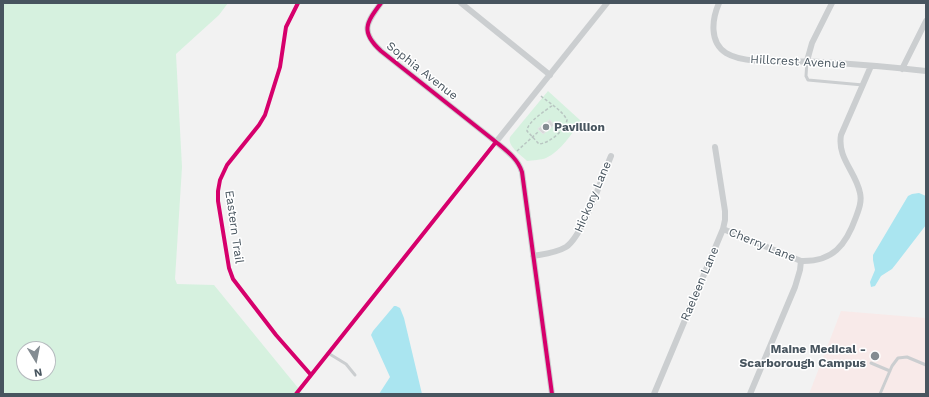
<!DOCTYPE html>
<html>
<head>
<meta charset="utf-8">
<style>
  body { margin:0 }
  #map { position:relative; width:929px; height:397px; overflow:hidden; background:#f2f2f2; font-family:"Work Sans",sans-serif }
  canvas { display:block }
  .frame { position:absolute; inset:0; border:4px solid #48555f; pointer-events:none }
  .north { position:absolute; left:16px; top:341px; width:40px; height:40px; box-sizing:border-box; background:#fff; border:1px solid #b6bbbf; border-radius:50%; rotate:170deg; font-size:11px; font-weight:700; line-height:16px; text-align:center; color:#48555f }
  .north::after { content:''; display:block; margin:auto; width:14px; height:18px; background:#848c92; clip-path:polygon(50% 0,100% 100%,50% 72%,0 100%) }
</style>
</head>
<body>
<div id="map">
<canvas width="929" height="397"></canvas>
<div class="frame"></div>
<div class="north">N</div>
</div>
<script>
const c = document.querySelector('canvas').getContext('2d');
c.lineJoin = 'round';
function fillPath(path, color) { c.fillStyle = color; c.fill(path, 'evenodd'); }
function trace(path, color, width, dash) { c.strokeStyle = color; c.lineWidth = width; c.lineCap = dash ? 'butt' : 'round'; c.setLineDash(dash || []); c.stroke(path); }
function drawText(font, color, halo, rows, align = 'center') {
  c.font = font + ' "Work Sans",sans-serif'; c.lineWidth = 3; c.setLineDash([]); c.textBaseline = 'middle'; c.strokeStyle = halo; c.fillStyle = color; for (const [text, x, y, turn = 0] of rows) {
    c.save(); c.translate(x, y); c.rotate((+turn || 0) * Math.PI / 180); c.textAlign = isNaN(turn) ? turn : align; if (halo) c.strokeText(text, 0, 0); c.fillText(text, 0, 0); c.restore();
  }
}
fillPath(new Path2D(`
  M841 311 926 318V394H809Z`), '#f8eae9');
fillPath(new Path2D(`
  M3 3H228L219 15 176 54 182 167 175 279 177 284 214 285 303 394H3ZM24 349H48V373H24Z
  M548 91 581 121C572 133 561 151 546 158 541 160 533 160 527 161 521 155 507 146 510 137Z`), '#d6f1df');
fillPath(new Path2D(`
  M919 193 926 196V225L896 264 892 269 881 276 875 286 871 287 870 282 875 270 873 260V255L908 196 912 194Z
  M394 306H396L400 308 404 318 422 394H379L390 377 371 335 373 331Z`), '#aae5f0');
const building = new Path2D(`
  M550 120 554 125 543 134 538 129Z`);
fillPath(building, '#d8d9da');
trace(building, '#e3e4e5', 1);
trace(new Path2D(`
  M541 96C549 103 562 110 567 120 565 130 550 143 539 144L527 131C527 122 545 111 553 105
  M517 151 538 132`), '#b9c6c2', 1.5, [3, 2]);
trace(new Path2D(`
  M807 61 806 76 808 80 863 85
  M328 353 346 364 355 375
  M871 363 890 371
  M296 394 496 142
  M880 394 892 366 898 358 907 357 926 365`), '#cbced0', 3);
trace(new Path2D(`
  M381 3C366 23 360 32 381 51L496 142C507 151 518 159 522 172L552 394
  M461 3 550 75
  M719 3C712 19 709 42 726 53 747 66 794 60 820 62 855 64 891 67 926 71
  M807 61 812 43 832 3
  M902 69 926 21
  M496 142 607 3
  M723 229 801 261C833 262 846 245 856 217 859 209 862 201 860 193 856 172 837 158 841 135L871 66
  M533 256C544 254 556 253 566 247 583 236 602 177 611 156
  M654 394 723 229 725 220V211L715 147
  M750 394 795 287 800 270 801 261`), '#cbced0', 6);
trace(new Path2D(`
  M298 3 286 27 280 67 265 115 259 125 227 165 220 180 218 191V201L229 268 233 279 276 335 311 375
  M381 3C366 23 360 32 381 51L496 142C507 151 518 159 522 172L552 394
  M296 394 496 142`), '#d6006c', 4);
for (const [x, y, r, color] of [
  [546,127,4,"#848c92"],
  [875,356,5,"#848c92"]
]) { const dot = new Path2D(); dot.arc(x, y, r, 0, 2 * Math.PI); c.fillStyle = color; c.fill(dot); trace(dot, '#fff', 1.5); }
drawText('12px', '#48555f', '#fff', [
  ["Hillcrest Avenue",798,62,3],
  ["Sophia Avenue",422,71,38],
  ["Hickory Lane",593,197,-67],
  ["Eastern Trail",234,227,82],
  ["Cherry Lane",762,245,22],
  ["Raeleen Lane",700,284,-67]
]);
drawText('bold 12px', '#48555f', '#fff', [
  ["Pavillion",554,127],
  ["Maine Medical -",866,349,"right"],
  ["Scarborough Campus",866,363,"right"]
], 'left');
</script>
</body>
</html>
